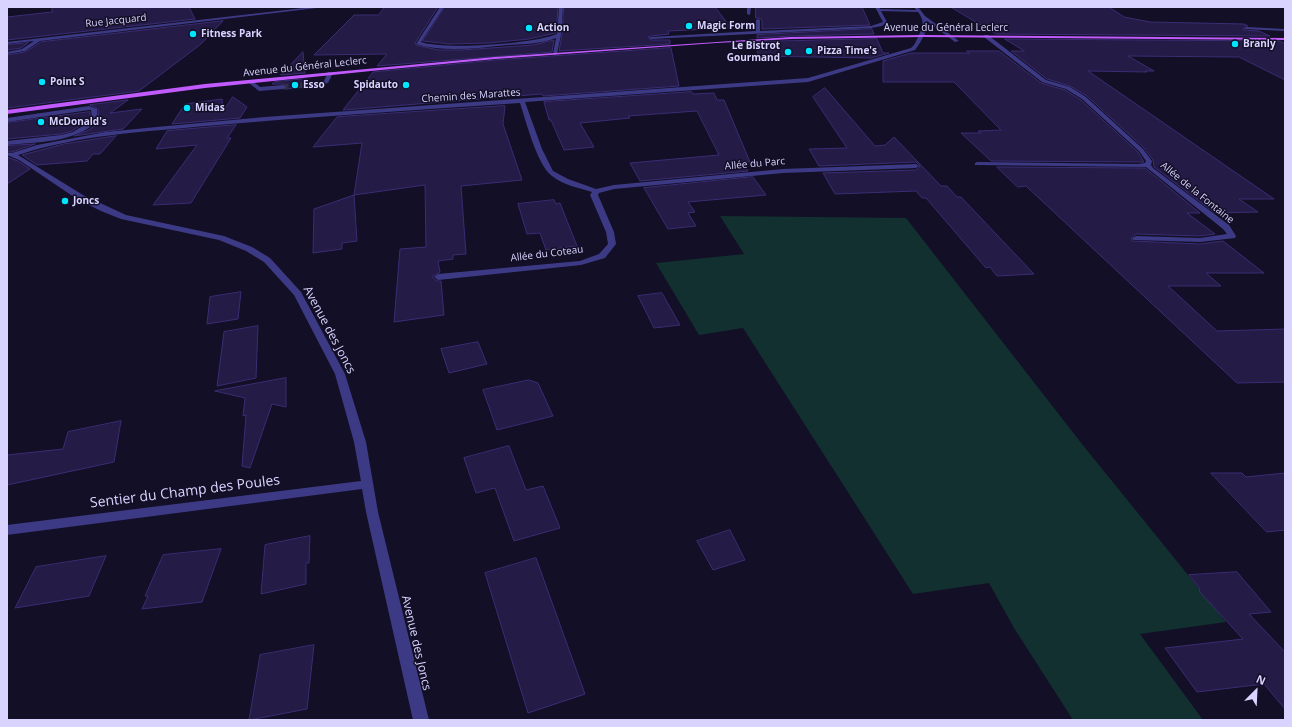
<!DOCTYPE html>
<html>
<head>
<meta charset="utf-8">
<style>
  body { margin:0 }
  #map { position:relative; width:1292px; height:727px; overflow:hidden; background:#130f26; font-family:"Open Sans",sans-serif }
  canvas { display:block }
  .frame { position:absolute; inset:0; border:8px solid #d9d4ff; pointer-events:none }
  .north { position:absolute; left:1236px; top:671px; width:40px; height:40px; -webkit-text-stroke:3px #130f26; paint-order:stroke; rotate:24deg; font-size:11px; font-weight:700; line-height:16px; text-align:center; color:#d9d4ff }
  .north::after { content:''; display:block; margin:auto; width:14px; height:18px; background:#d9d4ff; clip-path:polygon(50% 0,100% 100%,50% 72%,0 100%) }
</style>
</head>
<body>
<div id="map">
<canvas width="1292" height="727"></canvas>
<div class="frame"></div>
<div class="north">N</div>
</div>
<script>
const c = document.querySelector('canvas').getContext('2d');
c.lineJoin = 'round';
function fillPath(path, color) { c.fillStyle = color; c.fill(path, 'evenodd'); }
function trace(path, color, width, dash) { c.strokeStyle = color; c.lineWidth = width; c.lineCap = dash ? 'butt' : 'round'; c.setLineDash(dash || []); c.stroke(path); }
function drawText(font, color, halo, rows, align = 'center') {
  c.font = font + ' "Open Sans",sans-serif'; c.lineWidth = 3; c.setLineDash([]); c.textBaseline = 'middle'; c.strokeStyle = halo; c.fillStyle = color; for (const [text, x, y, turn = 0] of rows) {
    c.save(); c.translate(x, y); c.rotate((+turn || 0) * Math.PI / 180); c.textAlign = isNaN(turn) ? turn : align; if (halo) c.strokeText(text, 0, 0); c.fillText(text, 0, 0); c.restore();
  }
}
fillPath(new Path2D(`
  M720 216 906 218 1082 444 1226 622 1140 634 1203 720H1073L1014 628 989 583 913 594 743 328 699 335 656 263 744 254Z`), '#12302f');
const building = new Path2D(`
  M52 7H189L195 19 7 40V17L52 12Z
  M385 7H438L415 43 416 45 438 50H462L533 45 554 40 552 52 377 66 387 54 314 55 354 15H378Z
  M445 7H558L556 33 529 39 489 43 449 44 423 41Z
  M564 7H715L731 28 668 31 669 34 651 36 648 37 651 40H670V44L559 51 562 35Z
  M756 7H862L870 25 762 29V20L759 18H756Z
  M951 7H1109L1124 17 1150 22 1244 24 1248 26H1245L1243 30 1259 31 1270 36 996 34Z
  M223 21 201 44 139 91 7 108V55L25 52 41 42Z
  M872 29 874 34 791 36 757 38V35Z
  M877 39 883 53H889L871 58 758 56 757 42Z
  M1005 39 1280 41 1285 44V80L1239 57 1128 56 1154 71H1145L1147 72 1088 71 1274 199H1239L1258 212 1215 213 1154 167 1153 160 1144 148 1087 96 1070 86 1047 79 1011 51H1024Z
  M28 43 21 48 7 50V45Z
  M671 48 679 86 543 96 542 94 343 110 373 72 495 60Z
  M967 51H999L1041 83 1065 90 1081 100 1138 152 1144 162 991 161 961 133H981L978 131 1001 130 954 82H883V61L911 53H969Z
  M303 52 305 73 281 75Z
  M306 79 307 83 303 85 305 87 285 89 287 87 284 84H272L274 82Z
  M825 88 875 146 885 145 894 137 941 186H947L957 197H961L1034 274 997 276 990 267 986 268 926 198H922L916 191 835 194 823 173 916 170 920 166 916 162 819 166 809 149 847 148 813 97Z
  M692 92 693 94 714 93 717 100H724L750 162H742L748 171 640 181 630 163 719 155 697 111 628 116 630 118 580 123 594 147 564 150 551 120H549L544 102Z
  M233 97 247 107 240 118 172 124 185 104 222 99 223 111Z
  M128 100 110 113 142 109 123 129 74 136 89 130 99 122 98 109 90 105Z
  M505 106 503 124 522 180 461 186 466 254 453 255V259L438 261 440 272 432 277 437 281H441L444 315 394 322 400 249 426 247 425 185 354 195 357 241 342 243V249L313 253 314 209 354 195 362 143 313 147 337 117Z
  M90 112V119L72 131 61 134 7 139V123Z
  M236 125 227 138H231L191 203 153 205 197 145 156 149 167 131Z
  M116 136 100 154H93L87 161 37 165 22 155 64 144Z
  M35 144 12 152H7V146Z
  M7 157 18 161 30 169 7 184Z
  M997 167 1145 168 1200 213H1187L1215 234 1200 236 1136 234 1131 238 1132 241 1200 244 1223 241 1264 273H1206L1221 286H1168L1217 331 1285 329V382L1237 383 1026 186 1018 187Z
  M753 177 766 195 688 202 695 212 688 213 696 226 668 229 644 188Z
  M554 200 556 204 560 203 577 246 546 250 540 233 527 234 518 204Z
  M241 292 238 319 207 324 210 297Z
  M662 293 680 325 654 328 638 296Z
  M258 326 256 378 217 386 224 332Z
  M478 342 487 364 449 373 441 349Z
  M286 378V407L272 404 250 468 242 466 246 415 243 416 245 398 215 391Z
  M529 380 538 383 553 416 497 430 483 390Z
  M121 421 114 462 7 485V455L63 449 68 432Z
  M509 446 526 490 543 486 560 528 514 541 495 488 476 493 464 458Z
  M1211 473H1242L1246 477 1285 473V530L1267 532Z
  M730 530 745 560 713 570 697 541Z
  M310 536 309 563H306V584L261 594 265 545Z
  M221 549 202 602 142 609 148 596H145L163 555Z
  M106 556 89 596 15 608 36 567Z
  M536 558 585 694 528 713 485 573Z
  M1237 572 1271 612 1249 614 1285 652V709L1264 684 1197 692 1165 648 1243 639 1199 591 1200 589 1189 575Z
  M314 645 307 709 249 720 260 655Z`);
fillPath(building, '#241b47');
trace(building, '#3b2d73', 1);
trace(new Path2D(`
  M283 87 307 85`), '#312d47', 5.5, [5.5, 3]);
fillPath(new Path2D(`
  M312 7H325L40 41 25 51 7 54V52L22 49 34 41 7 44V42Z
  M440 7H444L421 42C445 50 533 44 557 34L559 7H563L561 35 557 54 555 55 553 54 556 38C541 44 524 44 508 45 478 48 445 53 416 44Z
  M747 7H751L750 15 747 14Z
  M875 7H879L880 9 916 10 914 7H918L925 16 959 41 955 42 927 21C929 29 920 44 915 50L808 82 525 102 542 149 553 171 568 179 596 189 614 185 783 169 916 164 919 166 916 168 783 173 614 189 599 193 598 195 614 232 616 244 605 258 581 265 438 280 434 277 438 274 580 261 599 254 608 244 606 232 590 195 592 192C579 188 563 185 552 176 537 165 526 121 520 103 415 110 310 117 206 126 143 132 78 135 18 155L83 195 126 215 224 236 252 247 270 258 301 292 345 374 366 442 378 512 429 720H413L366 512 362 489 7 535V525L361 481 354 442 335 374 294 295 264 262 246 251 219 240 121 219 101 211 77 199 19 160 7 155V153H12L37 145 106 132 146 128 265 117 808 78 911 48C915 45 916 41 918 37 923 27 925 21 918 12L881 11 887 22 882 26 871 28 651 39 649 38 651 37 756 31V20L758 19 760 20V31L871 26 883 22Z
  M1246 27 1285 29V31L1244 29Z
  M984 35H988L1046 80 1070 87 1086 97 1143 149 1152 161 1151 165 1153 168 1229 225 1236 236 1235 238 1200 242 1133 240 1132 238 1136 236 1200 238 1227 234 1223 229 1146 167 975 165V163L977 162 1138 164 1145 163 1146 161 1139 151 1082 99 1066 89 1042 82 984 37Z
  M328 72 333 73 328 83 307 87 304 85 324 81Z
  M251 80 260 87 283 85 286 87 283 89 259 91 249 83 248 82Z
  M89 106 97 109 98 121C74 143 37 142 7 145V141L61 135 73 132 92 120 91 110H89L7 122V118Z`), '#3d3a85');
fillPath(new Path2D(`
  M922 35 1285 38V40L922 37 791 39 716 43 495 59 371 71 205 88 7 114V110L205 84 495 57 791 37Z`), '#c25bff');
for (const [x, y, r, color] of [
  [689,26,4,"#00e5ff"],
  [529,28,4,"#00e5ff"],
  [193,34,4,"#00e5ff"],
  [1235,44,4,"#00e5ff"],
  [809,51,4,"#00e5ff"],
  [788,52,4,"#00e5ff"],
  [42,82,4,"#00e5ff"],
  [295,85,4,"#00e5ff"],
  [406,85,4,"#00e5ff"],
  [187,108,4,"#00e5ff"],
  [41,122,4,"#00e5ff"],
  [65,201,4,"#00e5ff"]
]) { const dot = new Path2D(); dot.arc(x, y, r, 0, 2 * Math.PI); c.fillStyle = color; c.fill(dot); trace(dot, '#130f26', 1.5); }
drawText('10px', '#d9d4ff', '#130f26', [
  ["Rue Jacquard",116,21,-6],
  ["Avenue du Général Leclerc",946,28],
  ["Avenue du Général Leclerc",305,67,-6],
  ["Chemin des Marattes",471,96,-4],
  ["Allée du Parc",755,164,-5],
  ["Allée de la Fontaine",1197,193,39],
  ["Allée du Coteau",547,254,-7]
]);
drawText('bold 10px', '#d9d4ff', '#130f26', [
  ["Magic Form",697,26],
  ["Action",537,28],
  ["Fitness Park",201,34],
  ["Branly",1243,44],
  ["Le Bistrot",780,46,"right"],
  ["Gourmand",780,58,"right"],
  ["Pizza Time's",817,51],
  ["Point S",50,82],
  ["Esso",303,85],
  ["Spidauto",398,85,"right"],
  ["Midas",195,108],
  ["McDonald's",49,122],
  ["Joncs",73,201]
], 'left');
drawText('12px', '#d9d4ff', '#130f26', [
  ["Avenue des Joncs",329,330,62],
  ["Avenue des Joncs",416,643,77]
]);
drawText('14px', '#d9d4ff', '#130f26', [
  ["Sentier du Champ des Poules",185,492,-7]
]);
</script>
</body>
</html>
